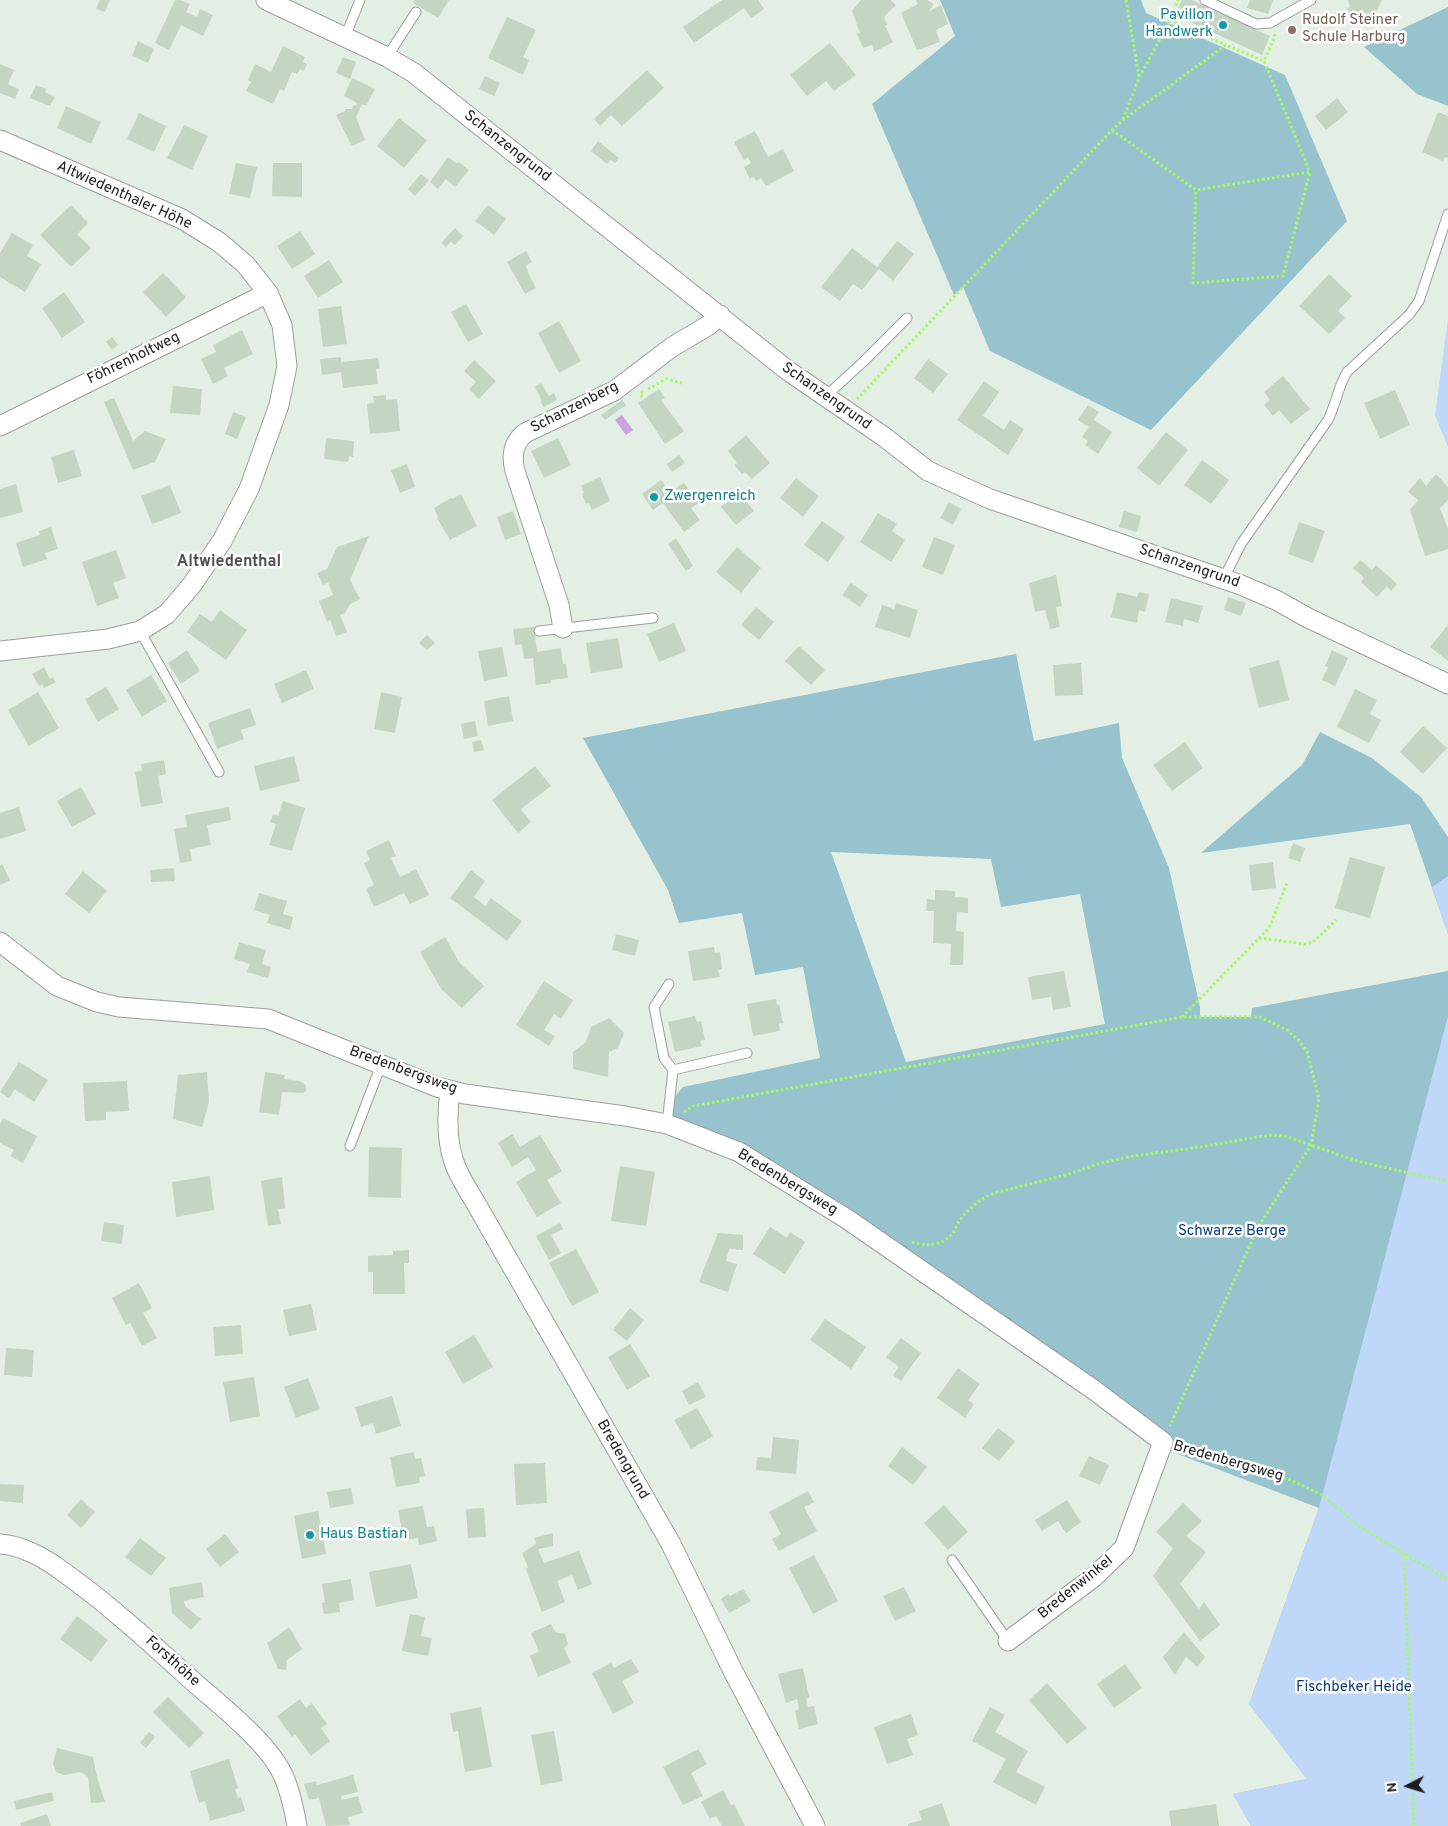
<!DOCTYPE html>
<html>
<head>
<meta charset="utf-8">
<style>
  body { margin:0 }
  #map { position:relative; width:1448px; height:1826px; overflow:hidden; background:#e3eee5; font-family:Overpass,sans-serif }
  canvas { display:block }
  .north { position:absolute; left:1383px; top:1761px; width:50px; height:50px; -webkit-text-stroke:4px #fff; paint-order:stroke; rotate:265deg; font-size:14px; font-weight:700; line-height:20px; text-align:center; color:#1d1d1d }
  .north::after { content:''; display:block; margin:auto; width:18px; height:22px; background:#1d1d1d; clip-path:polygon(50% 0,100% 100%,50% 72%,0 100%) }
</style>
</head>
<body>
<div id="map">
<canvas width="1448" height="1826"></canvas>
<div class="north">N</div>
</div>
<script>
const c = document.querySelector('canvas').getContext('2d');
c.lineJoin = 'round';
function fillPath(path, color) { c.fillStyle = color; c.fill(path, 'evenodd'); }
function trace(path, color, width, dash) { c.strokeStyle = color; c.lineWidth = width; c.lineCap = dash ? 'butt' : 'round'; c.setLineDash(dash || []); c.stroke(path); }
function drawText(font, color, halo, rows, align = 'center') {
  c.font = font + ' Overpass,sans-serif'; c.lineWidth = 5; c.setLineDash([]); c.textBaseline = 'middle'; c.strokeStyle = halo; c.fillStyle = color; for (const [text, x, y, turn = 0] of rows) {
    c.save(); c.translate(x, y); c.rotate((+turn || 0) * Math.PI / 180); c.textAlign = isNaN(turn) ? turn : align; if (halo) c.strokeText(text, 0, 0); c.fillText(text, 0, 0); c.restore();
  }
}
fillPath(new Path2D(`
  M940 0H1141L1146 13 1285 75 1347 221 1151 430 990 351 963 287 954 295 872 104 955 36Z
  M1448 7V106L1417 94 1364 47Z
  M1016 654 1034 741 1119 723 1122 758 1169 868 1200 1007V1017H1251L1252 1008 1448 971V1826H1251L1233 1794 1307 1779 1249 1704 1319 1508 1170 1451 739 1152 667 1124 670 1102 683 1087 820 1058 803 967 755 975 742 913 679 923 668 890 583 738ZM831 852 991 859 1001 907 1080 894 1105 1024 906 1062Z
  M1320 732 1372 758 1421 797 1448 837V934L1410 824 1201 853 1302 765Z`), '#97c3ce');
fillPath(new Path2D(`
  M1448 319V447L1435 415Z
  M1448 876V934L1432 887Z
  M1448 1016V1826H1251L1233 1794 1307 1779 1249 1704 1319 1508Z`), '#bfd8f9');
fillPath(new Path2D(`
  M622 415 633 430 626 435 615 420Z`), '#cca3dc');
fillPath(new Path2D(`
  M100 0H110L105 12 96 9Z
  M175 0H180L190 4 186 12 197 17 200 9 213 15 203 36 181 25 169 50 155 43Z
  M415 0H449L438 18 413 3Z
  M722 0H758L764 9 751 18 744 8 694 43 683 27Z
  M861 0H892L891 1 896 5 884 17 887 25 885 26 893 42 874 52 872 45 863 48 857 34 860 33 852 11Z
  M916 0H927L934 4 929 11 941 5 948 24 936 30 940 42 917 50 901 13 918 4Z
  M1182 0H1192L1270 36 1262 55 1175 15Z
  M1250 0H1273L1268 14 1247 8Z
  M1348 0H1382L1370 24 1349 13 1347 8 1350 7Z
  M507 17 536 30 523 57 529 60 523 75 488 58Z
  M138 41 154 49 148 63 132 56Z
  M830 43 856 75 834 91 826 81 807 96 790 75Z
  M283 46 305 57 303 62 307 64 304 71 300 69 297 74 292 72 284 91 280 89 273 104 246 91 251 82 248 80 255 64 271 72Z
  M343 57 356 62 350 79 336 73Z
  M0 64 14 70 8 84 19 89 15 99 0 93Z
  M647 70 664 88 622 126 611 115 600 126 594 119Z
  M485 76 500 83 494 96 479 89Z
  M352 78 375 89 366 106 362 104 356 117 365 140 352 146 336 115 345 111V109H352L353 106 356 105 357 103 344 96Z
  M36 85 46 89 45 92 55 97 50 106 30 98Z
  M1337 98 1348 112 1326 130 1315 116Z
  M66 106 101 122 91 144 57 128Z
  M1438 112 1448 116V158L1445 157 1443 161 1422 152Z
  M139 113 166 126 154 152 127 139Z
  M399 118 427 140 404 168 377 146Z
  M184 125 208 136 192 170 167 158Z
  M755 131 768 157 783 149 794 171 766 186 761 178 756 181 754 177 750 179 744 167 751 163 748 157 744 160 734 142Z
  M598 141 619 158 615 163 611 160 607 164 591 151Z
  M448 157 457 164 459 162 469 170 455 187 446 179 438 189 430 182Z
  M236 163 257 167 250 198 229 194Z
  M273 163H302V197L272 196Z
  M421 174 429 180 415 196 408 189Z
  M71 205 88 223 77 234 91 248 71 267 40 235Z
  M488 205 506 219 494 235 475 221Z
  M455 228 463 236 455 245 451 242 446 247 441 243Z
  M300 231 315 254 292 269 277 246Z
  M12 233 33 245 27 256 41 264 25 292 0 277V253Z
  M897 241 914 254 893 281 879 269 862 290 853 284 840 301 821 287 852 248 877 267Z
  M526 251 532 262 526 266 528 271H527L536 288 525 294 507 262Z
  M329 260 343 282 318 298 304 276Z
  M163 273 186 297 166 317 143 292Z
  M1329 274 1352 296 1338 311 1345 318 1329 334 1299 306Z
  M64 292 85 322 62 338 42 308Z
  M466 304 483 334 468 342 451 312Z
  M341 306 347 344 323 347 318 309Z
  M559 321 581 361 559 373 538 333Z
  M242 330 253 354 224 368 228 376 213 384 201 359 216 352 213 345Z
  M112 337 118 345 112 350 106 342Z
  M341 357V362L378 358 380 368 376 369 378 384 343 388 341 372 322 375 320 359Z
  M928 359 948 374 933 393 914 378Z
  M474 360 496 381 479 399 469 389 476 382 464 371Z
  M1283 376 1310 409 1291 424 1279 410 1273 416 1264 405 1270 400 1264 392Z
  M984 381 999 392 983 416 1004 430 1010 420 1024 429 1008 455 957 420Z
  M541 383 549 396 554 393 557 400 544 407 540 401 542 400 535 387Z
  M173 386 202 389 200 415 170 413Z
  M659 389 665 398 661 400 684 431 665 444 638 403Z
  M1395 390 1410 425 1380 439 1364 403Z
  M386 395V400L397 399 400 431 370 434 367 404 374 403 373 396Z
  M114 398 133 441 145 431 166 439 155 462 133 470 104 402Z
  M622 400 626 405 605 420 601 415Z
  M1088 405 1099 412 1094 420 1112 432 1098 454 1085 445 1088 441 1082 437 1089 427 1078 420Z
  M233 412 246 417 237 439 225 434Z
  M1166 432 1188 450 1159 486 1137 468Z
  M746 435 770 463 752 479 745 472 742 474 734 465 737 463 728 451Z
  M326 438 354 441 353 457 349 456 348 462 324 459Z
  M558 438 571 465 544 478 531 451Z
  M74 450 82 476 58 483 51 457Z
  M679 455 685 463 672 472 667 464Z
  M1202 460 1229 480 1211 504 1184 485Z
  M407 464 415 487 400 493 391 470Z
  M1436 474 1448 487V500L1440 508 1448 529V549L1425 556 1410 510 1418 500 1408 492 1420 478 1426 486Z
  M600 477 610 501 592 510 589 503 586 504 582 494 584 493 581 486Z
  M796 478 819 496 803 517 780 498Z
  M661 480 670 492 684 483 691 492 696 491 701 496 700 502 691 508 700 520 684 532 663 503 653 510 642 494Z
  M16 484 23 512 0 518V489Z
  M170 485 181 513 152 524 141 496Z
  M739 492 754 511 736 525 721 507Z
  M461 494 477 526 450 540 437 518 438 517 434 508 451 498 452 499Z
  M949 502 961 509 953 525 940 518Z
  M513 511 521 534 505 540 497 517Z
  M1124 511 1141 516 1137 532 1119 527Z
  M878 513 897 524 892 531 905 540 891 562 860 542Z
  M822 521 845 537 828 562 804 545Z
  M1299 522 1325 531 1313 563 1288 554Z
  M51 527 58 549 45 553 47 559 23 567 16 543 40 535 39 531Z
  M369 536 350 580 360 599 350 604 345 613 340 615 347 632 336 636 330 619 327 622 319 601 333 595 328 582 323 585 317 573 327 569 337 547Z
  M934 537 955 545 943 575 922 567Z
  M676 538 693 566 686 571 668 544Z
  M737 547 761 568 741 593 716 572Z
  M116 550 126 578 113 583 119 598 97 606 82 562Z
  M1360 560 1372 570 1376 565 1397 584 1391 591 1387 586 1377 597 1361 582 1364 578 1353 568Z
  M1056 575 1062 606 1056 607 1060 627 1050 629 1045 610 1035 612 1029 583Z
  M851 583 868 595 860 607 842 595Z
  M1117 592 1137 597 1139 592 1149 594 1145 612 1139 610 1137 623 1111 617Z
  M1228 597 1246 603 1241 616 1224 610Z
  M1171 598 1203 606 1198 623 1184 619 1183 626 1165 622Z
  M896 603 918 610 910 638 875 627 882 605 894 609Z
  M756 607 774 622 759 640 741 625Z
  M220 610 247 630 226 660 187 632 200 614 212 622Z
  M674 623 686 651 659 662 647 634Z
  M1447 626 1448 627V661L1430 647Z
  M534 627 537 652 561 648 563 664H566L568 678 551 680V683L536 685 533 658 524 659 522 644 515 645 513 629Z
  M427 635 435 643 427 650 419 643Z
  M618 638 623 668 591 673 586 643Z
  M799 646 825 670 811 685 785 661Z
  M502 647 508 676 484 681 478 651Z
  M187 650 200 671 181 684 168 663Z
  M1332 650 1348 658 1335 686 1322 680 1328 667 1325 666Z
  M1279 660 1289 700 1259 708 1249 668Z
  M1081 663 1083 695 1055 696 1053 665Z
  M44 667 50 679 53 677 56 682 44 688 42 684 39 686 32 674Z
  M306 670 314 689 282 703 274 684Z
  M151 675 167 701 142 717 126 690Z
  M106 687 119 709 98 722 85 699Z
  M1355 689 1377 700 1370 714 1381 720 1369 743 1337 727Z
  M38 692 59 728 29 746 8 710Z
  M381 692 402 697 395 733 374 729Z
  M509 696 513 721 488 726 484 701Z
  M250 708 256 725 241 730 244 739 217 749 208 723Z
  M475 721 478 736 464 739 461 724Z
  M1423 726 1447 748 1423 774 1400 752Z
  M481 740 484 750 474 752 472 742Z
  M1185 742 1203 768 1172 791 1153 765Z
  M294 756 300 781 260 791 254 766Z
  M164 760 166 774 158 776 163 803 141 807 135 772 142 771 141 764Z
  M535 766 551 786 521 809 531 822 518 833 492 800Z
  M81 787 96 814 72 827 57 801Z
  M283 801 305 808 292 851 269 845 276 824 270 822 273 814 278 816Z
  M19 807 26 831 0 839V813Z
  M229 807 231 820 207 825 211 845 190 849 192 861 180 863 174 829 187 827 185 815Z
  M389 840 396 856 391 858 400 877 416 869 429 895 410 904 404 893 374 907 366 889 374 885 364 863 370 860 366 851Z
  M1293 843 1305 848 1300 862 1288 858Z
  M1350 857 1385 867 1370 918 1335 908Z
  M1273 862 1276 888 1252 891 1249 865Z
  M2 864 10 880 0 885V865Z
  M174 868 175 881 151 882 150 870Z
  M471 870 485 881 474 897 485 906 491 898 522 921 507 941 450 898Z
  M83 871 107 891 89 913 65 894Z
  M935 890 955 891V897L968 898V913L957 912 956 931 964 932 963 965H950L951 944 933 943 934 911H926L927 899 935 900Z
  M259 893 287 901 283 914 293 917 290 930 267 923 270 915 254 910Z
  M616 934 639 940 635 956 612 950Z
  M445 937 459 962 484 986 462 1008 441 989 420 952Z
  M239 942 266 950 262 964 271 967 268 978 247 972 250 964 234 959Z
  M714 947 715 953 720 952 722 969 718 970 720 977 693 981 688 951Z
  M1064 971 1071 1007 1053 1010 1051 997 1032 1000 1028 977Z
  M544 981 573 1000 561 1019 554 1014 544 1030 555 1036 549 1046 516 1025Z
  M776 999 777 1005 779 1004 783 1023 779 1024 780 1031 753 1036 747 1004Z
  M695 1016 697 1022 701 1021 705 1040 700 1041 702 1046 675 1052 668 1022Z
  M609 1018 624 1033 618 1048 609 1052 608 1077 573 1069V1052L586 1042 591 1027Z
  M19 1062 48 1080 34 1102 15 1089 9 1098 0 1092Z
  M207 1072 209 1102 202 1127 173 1119 178 1075Z
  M265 1072 285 1075 284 1079 299 1081 304 1083 306 1086V1091L303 1093 282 1092 279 1115 259 1112Z
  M127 1081 129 1111 106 1112V1120L85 1121 83 1083Z
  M3 1118 37 1136 23 1163 10 1156 14 1150 0 1143V1124Z
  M512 1134 520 1147 540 1135 562 1171 547 1180 561 1203 537 1217 516 1182 536 1170 528 1157 512 1167 498 1143Z
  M369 1147 402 1148 401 1198 368 1197Z
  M620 1166 655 1172 646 1226 611 1221Z
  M210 1176 214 1210 176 1217 172 1182Z
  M282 1177 285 1208 278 1209 281 1224 268 1226 261 1181Z
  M104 1222 124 1225 122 1244 101 1241Z
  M560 1223 563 1229 551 1235 561 1253 549 1260 536 1236Z
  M770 1227 787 1238 790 1232 805 1242 785 1274 753 1254Z
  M718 1233 743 1235V1250L729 1249 726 1261 737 1264 728 1292 699 1282Z
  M576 1249 599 1292 572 1306 549 1263Z
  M409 1250V1263H404L405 1294H373V1272H368V1256L393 1255V1251Z
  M139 1283 152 1308 143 1313 157 1338 142 1346 130 1323 126 1325 112 1298Z
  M311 1304 317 1330 289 1336 283 1310Z
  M630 1308 644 1320 627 1341 613 1330Z
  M825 1319 866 1347 851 1369 810 1340Z
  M241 1325 243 1354 215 1356 213 1327Z
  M474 1335 493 1367 463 1384 445 1352Z
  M901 1338 921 1353 901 1381 893 1375 899 1367 886 1357Z
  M630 1344 650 1376 627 1390 608 1357Z
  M6 1348 34 1350 32 1377 4 1375Z
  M958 1368 980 1384 968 1400 974 1404 965 1418 937 1398Z
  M254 1377 260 1416 230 1422 223 1382Z
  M308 1378 320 1409 296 1418 284 1387Z
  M698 1382 706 1397 689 1405 682 1391Z
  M392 1396 401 1426 376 1434 373 1423 361 1427 355 1407Z
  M697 1408 713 1436 691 1449 674 1420Z
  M998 1428 1015 1441 999 1461 982 1448Z
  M773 1437 799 1440 796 1474 756 1470 757 1457 771 1458Z
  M902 1447 927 1467 913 1485 888 1466Z
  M414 1452 415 1459 421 1458 425 1476 419 1477 420 1483 396 1487 390 1457Z
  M1089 1456 1109 1465 1100 1485 1079 1476Z
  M545 1463 547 1503 516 1505 514 1464Z
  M0 1484 24 1485 23 1503 0 1501Z
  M351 1488 354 1504 330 1508 327 1492Z
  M808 1491 814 1502 804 1507 817 1531 779 1551 772 1539 781 1534 769 1512Z
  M81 1499 95 1512 81 1528 67 1515Z
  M1067 1500 1081 1522 1066 1533 1058 1521 1042 1531 1035 1520Z
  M1183 1503 1202 1521 1186 1536 1206 1552 1180 1584 1199 1609 1204 1602 1220 1625 1200 1641 1153 1576 1173 1548 1156 1532Z
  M944 1505 968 1532 948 1550 924 1523Z
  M423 1506 427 1527 434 1526 437 1541 419 1545 418 1538 404 1540 398 1510Z
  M484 1508 486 1537 468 1538 466 1509Z
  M318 1511 326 1554 302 1559 294 1516Z
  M553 1533V1546L538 1549 544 1563 579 1551 592 1584 578 1590 572 1575 557 1581 565 1602 542 1612 526 1569 528 1567 522 1553 536 1544 534 1538Z
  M225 1534 239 1552 220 1567 206 1549Z
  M140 1538 166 1558 151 1576 125 1557Z
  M814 1555 838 1601 813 1614 789 1568Z
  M411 1564 418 1598 376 1607 369 1572Z
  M351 1579 354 1600 339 1603 340 1612 324 1614 322 1603 325 1602 322 1584Z
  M202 1582 204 1597 184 1601 185 1606 201 1619 191 1630 172 1613 169 1588Z
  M904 1587 916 1611 895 1621 883 1596Z
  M743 1589 751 1601 729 1613 721 1599 728 1594 730 1596Z
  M410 1614 425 1617 421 1636 432 1638 428 1656 402 1651Z
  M77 1616 108 1640 91 1662 60 1639Z
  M551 1624 555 1632 565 1634 568 1644 564 1648 571 1663 538 1677 530 1656 539 1651 531 1633Z
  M289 1627 302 1649 287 1660 286 1670 278 1669 267 1643Z
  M1184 1632 1205 1657 1197 1667 1186 1657 1175 1675 1163 1657Z
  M631 1659 639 1672 622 1681 634 1703 613 1714 592 1673 611 1663 614 1668Z
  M1125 1664 1142 1688 1114 1708 1097 1684Z
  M803 1668 809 1697 806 1699 808 1707 814 1706 818 1724 799 1729 795 1711 799 1709 797 1699 786 1703 778 1674Z
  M1047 1683 1087 1728 1067 1744 1029 1700Z
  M168 1697 204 1733 189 1748 153 1712Z
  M300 1699 306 1708 312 1703 327 1724 321 1728 330 1741 311 1756 295 1734 292 1737 277 1716Z
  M481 1707 492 1767 465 1772 458 1731 453 1732 450 1713Z
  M990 1707 1005 1715 995 1732 1028 1751 1016 1772 1045 1787 1036 1805 993 1782 1006 1759 972 1741Z
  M911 1714 918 1735 907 1739 913 1755 887 1764 874 1727Z
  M554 1731 563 1781 541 1785 531 1735Z
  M149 1732 155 1737 146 1748 140 1743Z
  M57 1748 93 1757 97 1777 105 1802 91 1803 88 1777 81 1772 64 1775 56 1772 53 1764Z
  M698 1749 707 1764 691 1773 703 1796 683 1805 663 1767Z
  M229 1759 238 1788 235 1789 238 1798 241 1797 245 1811 210 1821 205 1801 199 1803 190 1771Z
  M353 1775 358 1792 341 1796 342 1800 358 1796 363 1813 348 1817 350 1825 326 1826 319 1798 309 1800 304 1784 316 1781 317 1785Z
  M723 1790 731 1805 734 1804 745 1826H722L716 1816 710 1819 701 1802Z
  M52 1792 54 1801 16 1810 14 1801Z
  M942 1803 950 1826H908V1824L922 1820 919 1811Z
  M1216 1804 1219 1826H1171L1169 1811Z
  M47 1814 51 1826H21L20 1823Z`), '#c5d5c3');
const service = new Path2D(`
  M1205 0 1256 24 1270 23 1311 0
  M345 37 360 0
  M387 57 416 12
  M826 396 863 362 907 318
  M1224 578 1241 544 1328 420C1336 404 1338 387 1347 372L1409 315 1419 301 1448 214
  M140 631 219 772
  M539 631 653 618
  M673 1070 747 1053
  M667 1124 673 1070 664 1058 654 1007 669 984
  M350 1146 381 1065
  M952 1560 1008 1641`);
const minor = new Path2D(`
  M266 0 387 57 414 73 787 370 883 436 928 471 990 499 1241 585 1276 600 1308 618 1448 684
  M0 140 182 219 219 242 245 264 268 293 282 325 287 366 279 405 249 489 222 541 191 586 167 614 140 631 108 639 0 651
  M0 426 268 293
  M563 628 559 605 515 471C511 456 513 443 525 433L614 391 672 347 709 325 720 315
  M0 942 57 986 97 1002 119 1007 268 1019 437 1087 465 1094 625 1116 667 1124 739 1152 847 1219 1094 1390 1163 1442 1124 1548 1094 1577 1008 1641
  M450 1091C447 1114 446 1139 454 1162 460 1180 473 1197 482 1214L671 1544 734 1673 815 1826
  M0 1544C21 1545 45 1558 62 1571 110 1605 153 1645 196 1684 223 1707 265 1741 281 1771 289 1786 294 1809 297 1826`);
trace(service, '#9e9e9e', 11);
trace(minor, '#9e9e9e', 21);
trace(new Path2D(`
  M1126 0 1139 77
  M1170 20 1226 45
  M1274 34 1275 36 1264 61 1310 172
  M1123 119 1139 78 1170 20 1178 0
  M1112 130 1196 190 1193 283 1283 276 1310 172 1196 190
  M648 389 666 379 682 383
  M643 392 640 394 644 399
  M857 399 1112 130 1123 120 1226 45 1264 61
  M1259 938 1306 944 1313 942 1336 920
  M1182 1017 1269 928 1288 881
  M684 1112 693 1106 1182 1017H1260L1287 1030 1298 1040 1307 1051 1319 1099 1311 1145 1258 1227 1170 1426
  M912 1242C926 1246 942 1246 952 1234 955 1230 957 1224 960 1220 969 1208 980 1199 994 1193L1069 1174 1101 1163 1133 1156 1201 1147 1257 1137 1274 1135 1285 1136 1357 1161 1448 1182
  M1178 1447 1211 1458 1291 1480 1322 1495 1360 1527 1448 1580
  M1404 1553 1414 1826`), '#a5f969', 3, [2.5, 2.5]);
trace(service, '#fff', 9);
trace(minor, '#fff', 19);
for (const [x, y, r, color] of [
  [1223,25,5,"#0f9aa8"],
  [1292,30,5,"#8d6e63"],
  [654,497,5,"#0f9aa8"],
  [310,1535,5,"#0f9aa8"]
]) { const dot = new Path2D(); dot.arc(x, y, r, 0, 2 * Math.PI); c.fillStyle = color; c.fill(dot); trace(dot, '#fff', 2); }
drawText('15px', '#0d838f', '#fff', [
  ["Pavillon",1213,16,"right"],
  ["Handwerk",1213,33,"right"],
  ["Zwergenreich",664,497],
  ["Haus Bastian",320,1535]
], 'left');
drawText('15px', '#785e54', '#fff', [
  ["Rudolf Steiner",1302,21],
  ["Schule Harburg",1302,38]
], 'left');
drawText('15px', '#1d1d1d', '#fff', [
  ["Schanzengrund",507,147,38],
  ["Altwiedenthaler Höhe",124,196,24],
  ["Föhrenholtweg",134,359,-26],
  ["Schanzengrund",826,397,35],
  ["Schanzenberg",575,408,-27],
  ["Schanzengrund",1189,567,19],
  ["Bredenbergsweg",403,1071,20],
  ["Bredenbergsweg",787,1183,31],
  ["Bredengrund",622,1460,60],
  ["Bredenbergsweg",1228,1462,16],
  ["Bredenwinkel",1076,1588,-39],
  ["Forsthöhe",172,1662,42]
]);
drawText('15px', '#0b3c7b', '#fff', [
  ["Schwarze Berge",1232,1232],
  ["Fischbeker Heide",1354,1688]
]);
drawText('bold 16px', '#505050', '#fff', [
  ["Altwiedenthal",229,563]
]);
</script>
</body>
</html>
